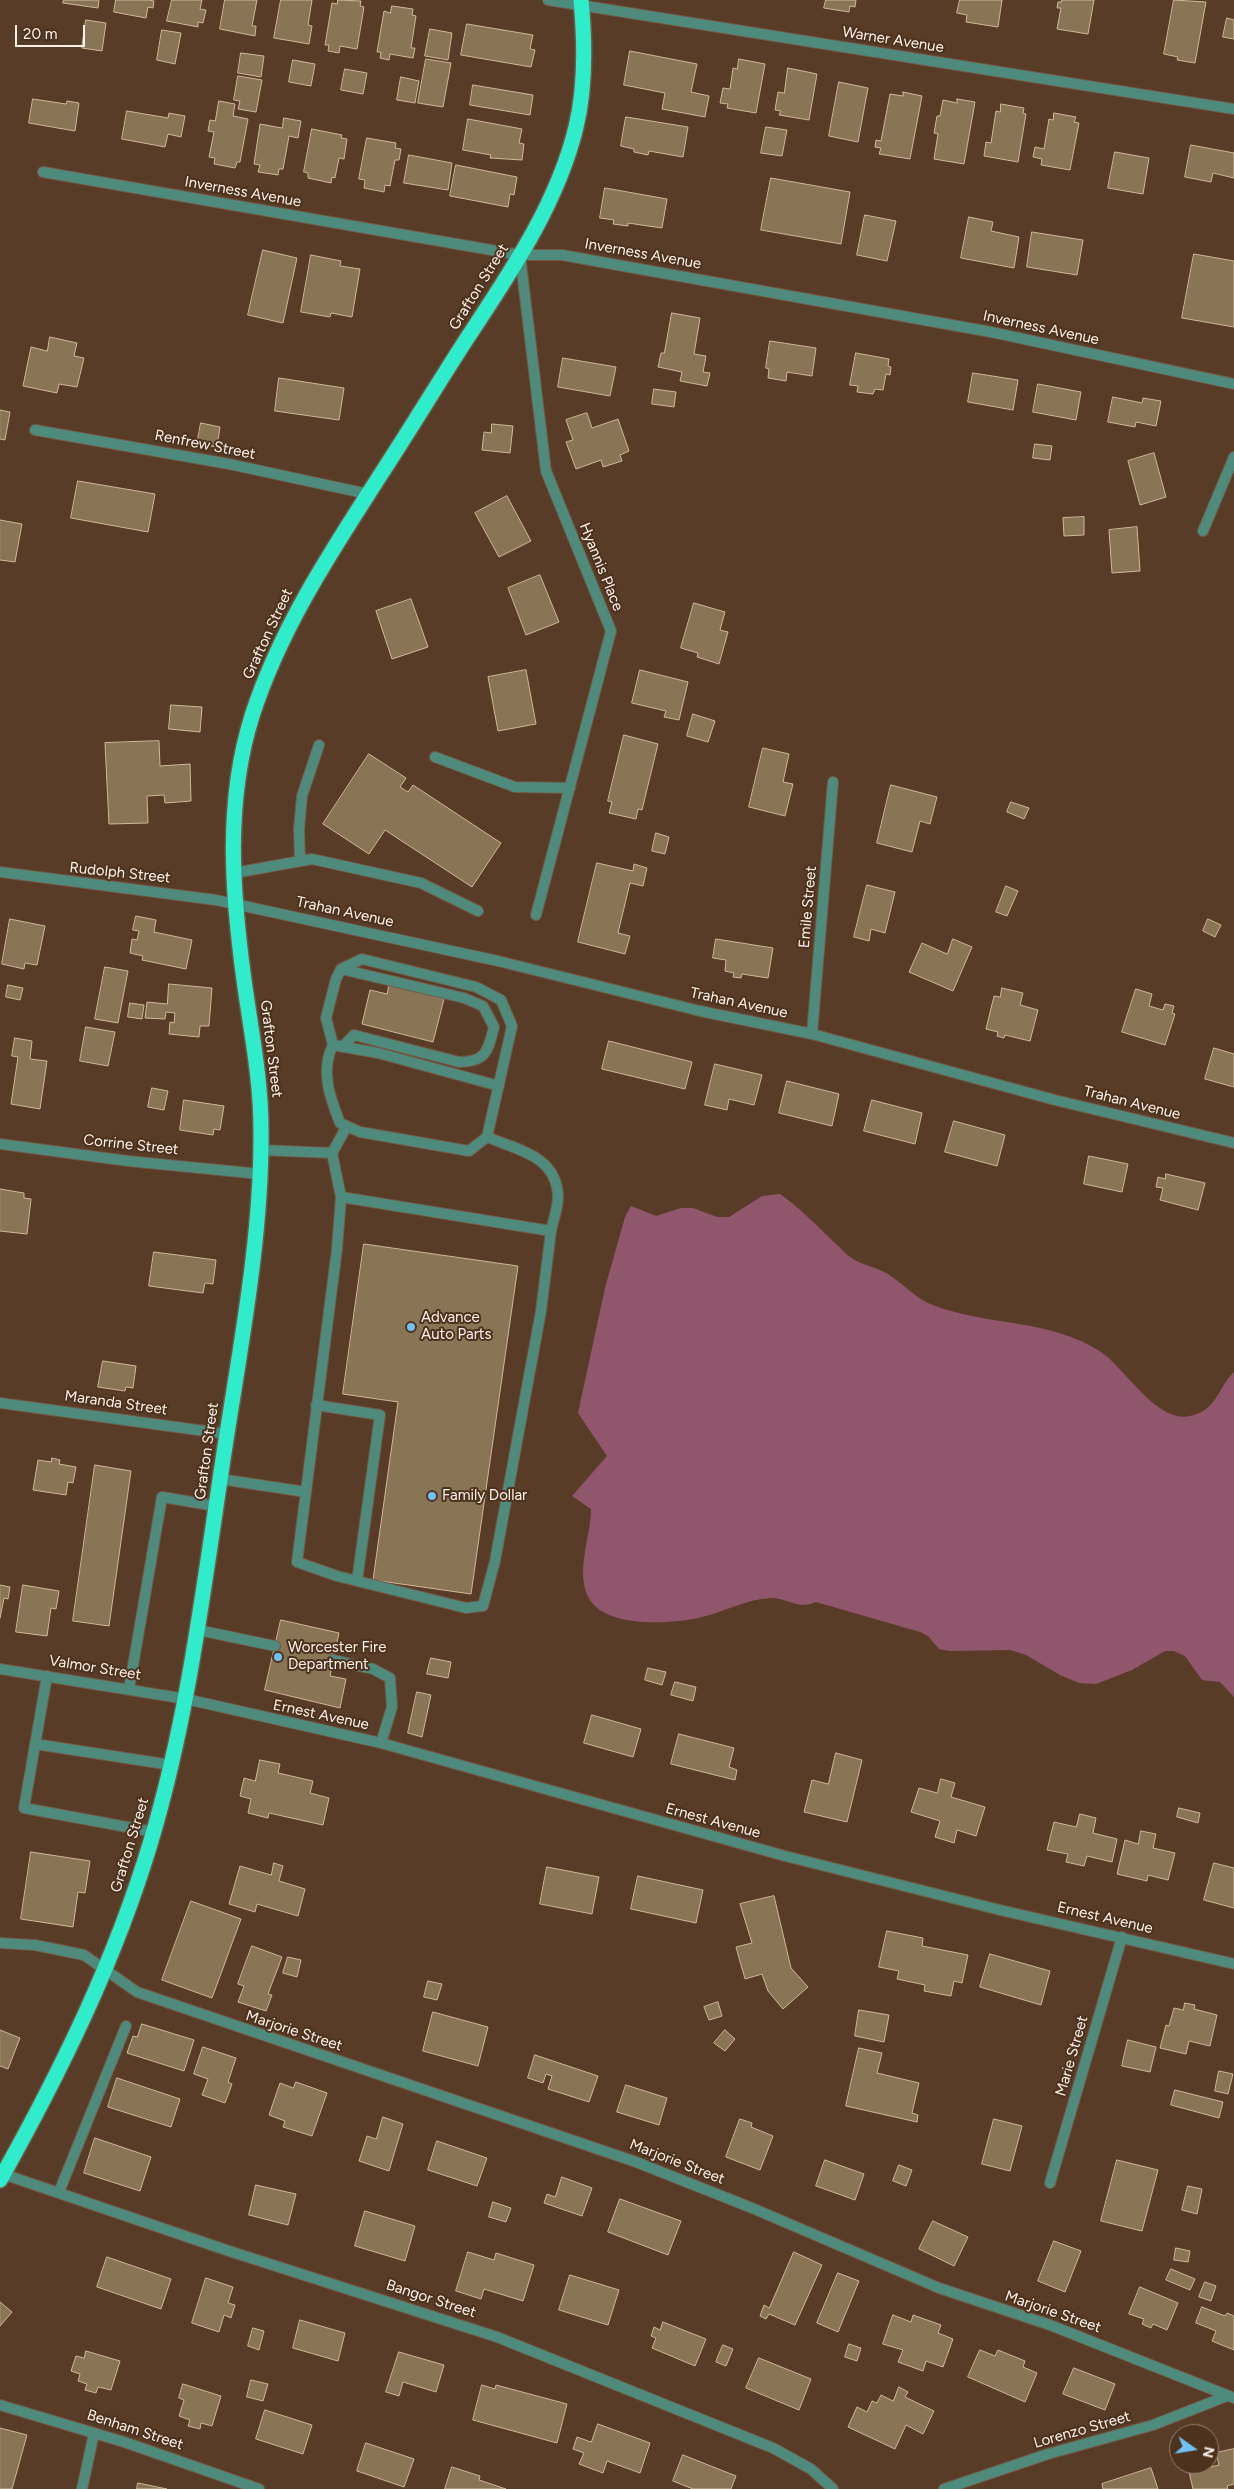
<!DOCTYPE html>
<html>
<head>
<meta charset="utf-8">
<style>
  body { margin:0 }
  #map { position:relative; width:1234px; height:2489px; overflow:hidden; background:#583c27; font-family:Figtree,sans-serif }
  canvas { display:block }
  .north { position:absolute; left:1169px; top:2424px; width:50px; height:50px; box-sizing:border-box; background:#4d321d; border:1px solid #937f6f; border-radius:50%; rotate:103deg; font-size:14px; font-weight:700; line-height:20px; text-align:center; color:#fdf2eb }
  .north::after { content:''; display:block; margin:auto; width:18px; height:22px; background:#6fc2f4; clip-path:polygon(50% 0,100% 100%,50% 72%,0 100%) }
  .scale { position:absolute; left:15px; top:25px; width:70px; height:22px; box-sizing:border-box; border:2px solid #fdf2eb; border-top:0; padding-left:6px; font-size:15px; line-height:18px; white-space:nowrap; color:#fdf2eb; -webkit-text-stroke:4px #4d321d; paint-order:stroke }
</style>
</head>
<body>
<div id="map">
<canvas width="1234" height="2489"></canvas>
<div class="north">N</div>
<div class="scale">20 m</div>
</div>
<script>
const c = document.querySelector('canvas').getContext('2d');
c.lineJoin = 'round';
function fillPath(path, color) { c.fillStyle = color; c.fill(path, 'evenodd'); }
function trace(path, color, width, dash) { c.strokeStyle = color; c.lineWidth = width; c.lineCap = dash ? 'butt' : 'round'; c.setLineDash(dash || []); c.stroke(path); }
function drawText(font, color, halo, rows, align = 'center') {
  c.font = font + ' Figtree,sans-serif'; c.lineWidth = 4; c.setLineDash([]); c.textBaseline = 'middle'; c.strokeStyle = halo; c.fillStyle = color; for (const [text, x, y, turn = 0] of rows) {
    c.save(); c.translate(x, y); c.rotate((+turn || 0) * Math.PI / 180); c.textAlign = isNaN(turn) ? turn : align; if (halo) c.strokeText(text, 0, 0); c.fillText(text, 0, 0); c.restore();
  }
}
fillPath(new Path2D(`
  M780 1194C800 1208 816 1225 834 1242 840 1247 846 1255 853 1259 864 1266 877 1267 888 1274 904 1284 917 1300 935 1306 990 1326 1051 1319 1101 1352 1125 1368 1157 1424 1190 1416 1217 1411 1218 1387 1234 1372V1697L1220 1682 1202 1680 1185 1656 1174 1651H1165L1132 1670 1096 1684 1079 1683 1060 1675 1026 1655 1010 1650 950 1651 939 1649 928 1636 920 1632 816 1602C796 1610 789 1598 771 1598 746 1599 722 1613 698 1618 669 1624 608 1628 590 1600 574 1574 591 1537 591 1509L572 1496 607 1456 578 1413 605 1288 625 1217 631 1206 656 1216 681 1208H693L717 1217H729L762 1196Z`), '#90576c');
const building = new Path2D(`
  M64 0H99L98 8 63 3Z
  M116 0H149L154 1 153 8 148 7 146 18 114 12Z
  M172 0H202L200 9 206 10 203 23 198 22V27L167 21Z
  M225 0H257L252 26H256L255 36 220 29Z
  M281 0H312L308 25 312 26 309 44 274 38Z
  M338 0 361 1 360 6 364 7 357 49 340 46 339 53 328 51 329 45H325L332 3 337 4Z
  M826 0H856L855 7 850 6 849 12 824 8Z
  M960 0H1002L998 27 966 22 967 15 957 13Z
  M1062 0H1094L1088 34 1057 29 1061 8H1057L1058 2H1061Z
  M1174 0 1206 2 1195 63 1177 60 1178 57 1164 54Z
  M392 6 413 9 412 15 416 16 411 48H415L413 58 390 54 389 60 380 58 381 52H377L384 11 390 13Z
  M1227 18 1234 20V39L1223 37Z
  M86 20 106 23 102 51 82 48Z
  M467 24 533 35 530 49 535 50 531 67 461 55Z
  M430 29 452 33 448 60 425 56Z
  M162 30 181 33 175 64 157 60Z
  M630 51 697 64 691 92 709 96 705 117 662 109 665 93 624 85Z
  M241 53 264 56 261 77 238 73Z
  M426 59 451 63 443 107 418 103Z
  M739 59 765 64 756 113 727 108 728 104 720 103 723 88 730 89 733 68 737 69Z
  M293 60 315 64 311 86 289 82Z
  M788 68 817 74 809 120 779 115 781 111 775 110 778 92 784 93Z
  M345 69 367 73 363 94 341 90Z
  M238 76 262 80 256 112 238 109 240 101 234 100Z
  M401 77 419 81 415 103 397 100Z
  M839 82 868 88 858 142 829 136Z
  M473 85 533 95 530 115 470 105Z
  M903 92 922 96 910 159 879 154 881 148 875 147 876 140 881 141 890 94 903 96Z
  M33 99 66 104 67 101 79 103 75 131 29 123Z
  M957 99 975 102 964 164 934 159 938 134 934 133 937 116H940L943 100 957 103Z
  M219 101 235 104 233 116 248 119 240 162H237L235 168 214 164 215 158 209 157 214 132 208 131 210 120 215 121Z
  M1001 104 1024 108 1023 113 1026 114 1018 162 984 156 986 142 991 143 996 111 1000 112Z
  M127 111 168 118 169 113 185 116 181 137 168 134 165 147 122 139Z
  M1054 113 1076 117 1074 122 1079 123 1070 170 1041 165 1042 159 1033 157 1035 147 1044 149 1049 119 1053 120Z
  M626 117 688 127 683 157 649 151 648 155 634 152V149L621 146Z
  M284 118 301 121 298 138 289 136 283 169H279L278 175 258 172 260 165 254 164 260 124 282 128Z
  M468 119 522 129 519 143 524 144 522 160 490 158 491 155 463 150Z
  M766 127 787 130 782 156 761 153Z
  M312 129 342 135 341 138 347 139 344 159 339 158 335 178 332 177 331 183 308 178V173L304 172Z
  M367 138 396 143 395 148 401 149 399 160H395L390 186 385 185 384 192 364 188 365 180 359 179Z
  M1191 145 1234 153V178L1213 173 1211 182 1185 177Z
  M1115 152 1149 158 1143 194 1108 188Z
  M409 155 452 163 448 190 404 183Z
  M456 165 517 177 514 195 510 194 508 207 450 196Z
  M771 178 850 192 841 244 761 230Z
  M605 188 667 199 662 228 628 223V226L613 224 614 220 600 218Z
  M865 215 896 221 887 261 857 255Z
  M969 217 993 222 991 231 1019 237 1014 268 961 258Z
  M1032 232 1083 240 1077 275 1027 267Z
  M263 250 297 258 283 323 248 315Z
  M1194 254 1234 261V327L1182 318Z
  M311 255 341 261 340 266 360 269 352 317 331 313 330 317 301 312Z
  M672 313 700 318 694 354 706 356 703 372 710 373 707 386 680 381 682 372 658 367 661 353H664Z
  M50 337 77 343 74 356 84 358 77 387 59 384 57 393 23 386 31 347 47 351Z
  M770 341 816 348 812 376 787 372 786 381 768 378 769 369 766 368Z
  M856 353 889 359 888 366 891 367 890 375 886 374 883 390 875 389 873 394 857 392 858 386 850 385Z
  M563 358 616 367 610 396 558 387Z
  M973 373 1018 380 1013 410 968 402Z
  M279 378 344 388 339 420 275 411Z
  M1038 384 1081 392 1076 420 1033 412Z
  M654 389 676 392 674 407 652 404Z
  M1113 397 1142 403 1143 398 1161 401 1156 426 1136 422 1135 427 1108 422Z
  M0 410 10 412 5 440 0 439Z
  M587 413 592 428 618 419 629 451 620 455 622 461 603 467 601 460 576 469 566 442 573 440 566 420Z
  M201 423 220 427 217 447 197 444Z
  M492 424 513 426 510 453 482 450 484 432 491 433Z
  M1035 444 1052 446 1050 460 1033 458Z
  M1154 453 1166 497 1140 505 1128 461Z
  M78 481 155 494 148 532 71 518Z
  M507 496 531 541 499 557 475 513Z
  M1084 517V535L1064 536 1063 518Z
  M0 520 22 524 15 562 0 560Z
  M1137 527 1140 571 1112 573 1109 530Z
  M540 575 559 622 526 635 508 588Z
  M411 599 428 647 392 659 376 611Z
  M694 603 725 612 720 630 728 632 719 664 697 657 698 653 681 648Z
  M526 670 536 724 498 731 488 677Z
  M640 670 688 682 679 720 664 717 666 711 632 703Z
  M171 705 202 707 200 732 169 729Z
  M693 714 715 721 708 742 687 736Z
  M624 735 658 744 642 810 638 809 636 819 609 813 612 802 608 801Z
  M159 741 160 766 190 764 191 801 165 803 164 795 147 796 148 823 109 824 105 743Z
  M763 748 789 754 783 782 793 784 785 816 749 807Z
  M369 754 406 778 400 787 408 792 413 785 501 843 472 887 385 830 369 854 323 824Z
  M891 785 937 797 930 824 920 821 912 852 877 843Z
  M1011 802 1029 808 1024 819 1007 812Z
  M656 833 669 837 665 854 652 851Z
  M597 863 633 871 634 864 647 868 643 886 630 883 618 933 630 936 625 954 578 942Z
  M867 885 895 892 885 933 871 929 869 941 854 937Z
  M1006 886 1018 891 1007 916 996 912Z
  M136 916 156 920 154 932 192 940 186 969 142 960 143 956 130 953 132 939 137 940 139 931 133 930Z
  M10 919 45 926 37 965 25 963 24 969 2 964Z
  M1208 919 1221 925 1215 937 1203 931Z
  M716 939 773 948 768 978 742 974 741 978 733 977 734 973 725 971 726 960 713 958Z
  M953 939 972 947 953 991 909 972 922 943 947 954Z
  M105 967 128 971 118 1023 95 1019Z
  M169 984 212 988 209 1026H200L199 1037 169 1034 170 1022 174 1023 175 1013 166 1012 165 1019 145 1018 147 1002 167 1004Z
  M8 985 23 988 20 1000 6 997Z
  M389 985 444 999 433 1042 362 1024 370 990 387 994Z
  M1002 988 1023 993 1020 1005 1038 1010 1030 1041 1005 1035 1004 1038 997 1036 998 1032 986 1029 994 996 1000 997Z
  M1136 989 1152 994 1149 1006 1163 1010 1165 1004 1174 1006 1172 1013 1175 1014 1165 1045 1122 1032Z
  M130 1003 144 1005 142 1019 128 1017Z
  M86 1027 115 1032 108 1066 80 1061Z
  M15 1038 32 1041 30 1059 47 1061 40 1109 11 1104 18 1057 12 1056Z
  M609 1041 692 1062 685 1089 602 1069Z
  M1214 1048 1234 1054V1087L1205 1079Z
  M715 1064 762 1075 754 1105 729 1099 727 1110 705 1105Z
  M787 1081 839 1094 832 1126 779 1113Z
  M152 1088 168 1091 164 1110 148 1107Z
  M184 1100 224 1106 220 1130 214 1129 213 1135 180 1130Z
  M872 1100 922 1113 915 1144 864 1131Z
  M954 1121 1005 1135 997 1166 945 1152Z
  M1089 1156 1128 1164 1122 1192 1084 1184Z
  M1166 1174 1205 1183 1198 1210 1160 1200 1163 1188 1156 1187 1158 1177 1165 1179Z
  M0 1189 24 1193V1198L31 1199 27 1234 0 1231Z
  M364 1244 518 1266 471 1594 373 1580 398 1402 343 1394Z
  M154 1252 216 1260 213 1284 205 1283 203 1293 149 1286Z
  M103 1361 136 1366 133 1388 126 1387 125 1391 98 1387Z
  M52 1458 60 1460 59 1464 76 1467 73 1483 68 1482 66 1495 33 1490 38 1460 51 1462Z
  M95 1465 131 1471 109 1626 73 1621Z
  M0 1585 10 1587 8 1599 4 1598 0 1618Z
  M23 1585 59 1591 56 1609 51 1608 47 1636 16 1632Z
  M281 1620 339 1633 330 1676 346 1679 340 1708 265 1690Z
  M431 1658 451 1662 448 1678 427 1674Z
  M648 1668 666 1672 662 1685 645 1680Z
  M675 1682 696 1687 693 1701 671 1695Z
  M417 1692 431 1695 422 1737 408 1733Z
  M592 1715 641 1729 633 1757 584 1743Z
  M679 1734 734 1748 729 1767 737 1770 735 1780 671 1764Z
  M836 1753 862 1760 847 1822 804 1812 812 1780 828 1784Z
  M260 1760 280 1764 278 1773 313 1781 310 1793 329 1798 323 1825 269 1813 268 1818 248 1813 251 1799 240 1796 244 1778 255 1781Z
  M941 1779 955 1783 951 1797 985 1807 976 1836 957 1830 954 1843 935 1837 940 1821 911 1812 919 1788 937 1793Z
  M1179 1808 1200 1813 1198 1823 1177 1817Z
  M1080 1814 1096 1818 1093 1833 1117 1839 1112 1862 1087 1856 1084 1866 1066 1862 1068 1854 1047 1850 1054 1822 1076 1827Z
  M1141 1831 1156 1834 1153 1848 1175 1853 1168 1880 1148 1875 1147 1881 1117 1874 1125 1840 1138 1844Z
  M31 1852 90 1861 85 1893 78 1892 73 1927 21 1919Z
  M274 1863 283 1866 279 1881 305 1889 298 1916 257 1904 255 1912 229 1904 240 1866 271 1875Z
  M1214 1863 1234 1868V1908L1204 1900Z
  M547 1867 599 1877 592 1914 540 1904Z
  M638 1876 703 1890 696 1923 631 1909Z
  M774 1896 791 1968 808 1987 783 2009 768 1991 762 1974 745 1979 736 1947 752 1943 740 1904Z
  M191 1901 241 1919 212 1998 162 1980Z
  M887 1931 923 1938 922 1946 968 1955 962 1983 954 1981 951 1996 924 1991 925 1985 897 1979 899 1971 879 1967Z
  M252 1946 282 1957 268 1994 272 1995 266 2011 238 2002 244 1986 238 1984Z
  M990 1954 1050 1971 1041 2005 980 1987Z
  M288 1957 301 1960 297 1977 283 1973Z
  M428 1981 442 1984 437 2000 424 1997Z
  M718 2002 722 2016 709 2020 704 2007Z
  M1185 2003 1195 2005 1194 2009 1217 2015 1210 2046 1189 2041 1186 2054 1160 2048 1166 2025 1169 2026 1174 2008 1183 2010Z
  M859 2010 889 2015 884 2042 855 2036Z
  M433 2012 488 2027 478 2066 423 2051Z
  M142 2024 194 2040 184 2071 127 2053 133 2036 137 2037Z
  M0 2030 20 2038 8 2069 0 2066Z
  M725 2030 735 2039 725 2051 714 2043Z
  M1128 2040 1156 2047 1150 2072 1122 2066Z
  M203 2047 236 2058 228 2082 232 2084 225 2103 202 2095 208 2079 194 2074Z
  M859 2048 882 2053 877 2073 919 2083 912 2113 918 2115 917 2122 846 2106Z
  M535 2055 598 2076 589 2102 548 2089 552 2076 546 2074 543 2083 528 2078Z
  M1219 2071 1233 2074 1228 2094 1215 2091Z
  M117 2078 180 2099 171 2127 108 2107Z
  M296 2082 327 2093 312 2136 283 2127 285 2121 269 2115 280 2083 293 2088Z
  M626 2085 667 2098 659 2125 617 2112Z
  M1175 2090 1223 2102 1219 2118 1171 2105Z
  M383 2117 403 2124 389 2171 359 2161 367 2136 376 2139Z
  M740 2119 752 2123 751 2127 773 2136 760 2170 726 2157Z
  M994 2119 1022 2126 1010 2171 982 2164Z
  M95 2138 151 2157 140 2191 84 2173Z
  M437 2141 487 2158 477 2186 428 2170Z
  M825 2160 864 2174 855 2200 816 2186Z
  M1117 2160 1158 2170 1142 2231 1101 2221Z
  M899 2165 912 2170 906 2186 893 2181Z
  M562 2177 592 2188 582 2216 544 2203 547 2194 555 2197Z
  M256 2185 296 2194 288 2225 249 2215Z
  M1188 2186 1202 2189 1197 2214 1182 2210Z
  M620 2199 681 2221 668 2255 608 2232Z
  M493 2202 511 2208 506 2222 489 2217Z
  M365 2211 415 2226 405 2261 355 2246Z
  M933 2221 968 2237 954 2266 919 2249Z
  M1054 2241 1081 2251 1065 2292 1038 2281Z
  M1176 2248 1190 2251 1188 2262 1174 2260Z
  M468 2252 494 2260 496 2253 534 2265 523 2301 484 2289 481 2299 456 2291Z
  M794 2252 822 2265 795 2325 769 2314 766 2319 760 2316 764 2305 769 2308Z
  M107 2257 171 2279 161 2309 97 2287Z
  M1171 2269 1195 2279 1190 2290 1166 2280Z
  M838 2273 859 2281 838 2332 817 2323Z
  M570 2275 619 2290 608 2325 559 2310Z
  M206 2278 233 2287 228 2303 235 2305 231 2318 224 2315 219 2332 192 2323Z
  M1205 2282 1216 2286 1211 2301 1199 2297Z
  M1140 2287 1178 2303 1167 2330 1153 2324 1151 2328 1142 2324 1144 2319 1129 2314Z
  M0 2302 12 2312 0 2326Z
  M1202 2307 1225 2316 1227 2313 1234 2316V2350L1212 2341 1216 2331 1196 2323Z
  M893 2315 911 2322 913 2315 941 2325 938 2333 953 2339 943 2367 926 2361 923 2371 898 2362 903 2350 883 2344Z
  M300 2320 345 2333 338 2361 293 2348Z
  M663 2322 706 2339 695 2366 652 2348 656 2338 651 2336 654 2327 660 2330Z
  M253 2328 264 2331 259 2350 248 2346Z
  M849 2344 861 2348 857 2361 845 2357Z
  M723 2345 733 2349 726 2366 716 2362Z
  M980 2350 995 2356 998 2350 1025 2361 1023 2367 1037 2373 1025 2402 968 2377Z
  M86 2351 120 2361 111 2390 98 2387 96 2393 85 2390 87 2384 78 2381 80 2374 71 2371 76 2356 84 2358Z
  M399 2352 444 2365 436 2392 403 2382 399 2396 386 2392Z
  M759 2358 811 2379 799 2410 746 2388Z
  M1074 2368 1115 2384 1105 2410 1063 2394Z
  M251 2380 268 2384 263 2401 247 2397Z
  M183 2384 221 2396 212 2426 201 2423 200 2429 188 2426 190 2420 179 2416 184 2400 179 2398Z
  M482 2385 495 2389 496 2385 567 2404 557 2443 473 2420Z
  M899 2387 908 2392 905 2397 934 2411 923 2434 906 2425 895 2449 848 2427 857 2407 867 2412 872 2401 877 2403 881 2395 893 2401Z
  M265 2410 312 2425 303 2454 256 2439Z
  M598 2424 650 2443 640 2473 607 2461 603 2473 579 2464 584 2453 573 2449 577 2437 591 2442Z
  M0 2428 27 2435 12 2489H0Z
  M366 2443 414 2459 404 2487 357 2471Z
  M1234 2449V2484L1227 2486 1228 2489H1193L1189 2472 1219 2465 1216 2453Z
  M683 2455 736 2476 731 2489H693L673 2481Z
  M452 2467 480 2476 479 2480 506 2489H445Z
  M1151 2468 1158 2489H1103L1102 2484Z
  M138 2483 167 2489H137Z`);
fillPath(building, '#897456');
trace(building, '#cfb898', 1);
const lane = new Path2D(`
  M435 757 515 787 570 788
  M300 861 299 829 302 796 319 745
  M234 873 312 859 421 883 478 911
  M341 969 464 998 483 1006 494 1027C488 1050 487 1062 459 1062L354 1035 342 1047
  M333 1045 326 1018 336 979 341 969 362 959 476 987 501 1000 512 1026 487 1137 469 1151 360 1132 340 1123C330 1098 320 1070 333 1045L378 1053 499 1086
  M487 1137C518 1150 557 1156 558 1197 558 1208 553 1221 551 1231
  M261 1150 332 1153 341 1197 551 1231 541 1311 495 1561 483 1606 466 1608 337 1576 297 1562 337 1249 341 1197
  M332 1153 347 1126
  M316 1405 380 1415 357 1581
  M220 1479 306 1492
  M198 1630 275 1646
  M333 1660 373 1669 390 1678 392 1707 381 1743
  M47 1676 24 1808 154 1832
  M129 1689 162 1497 216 1506
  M35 1744 171 1765
  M59 2192 126 2026`);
const street = new Path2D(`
  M548 0 1234 109
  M43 172 520 255H562L991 332 1234 384
  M520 255 546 471 611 631 536 915
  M35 430 229 464 368 494
  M1203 531 1234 457
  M0 872 216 900 498 961 700 1011 812 1034 1055 1100 1234 1143
  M812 1034 833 782
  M0 1144 128 1161 260 1174
  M0 1403 227 1434
  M0 1669 186 1699 381 1743 785 1856 1000 1910 1234 1964
  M0 1943 35 1945 84 1955 137 1992 636 2162 752 2208 939 2288 1050 2325 1234 2398
  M3 2174 226 2250 497 2337 773 2448 811 2469 833 2489
  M1050 2183 1122 1937
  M0 2405 124 2442 259 2489
  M82 2489 94 2433
  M944 2489 1048 2454 1153 2425 1227 2396`);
const highway = new Path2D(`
  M0 2180C61 2071 115 1961 151 1841 189 1714 204 1583 224 1453 240 1348 262 1237 261 1130 261 1079 251 1031 244 980 232 892 225 802 252 716 281 626 333 549 383 471 411 428 437 385 464 343 508 276 557 206 576 127 586 86 585 42 581 0`);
trace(lane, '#725946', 12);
trace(street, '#725946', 12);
trace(highway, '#725946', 18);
trace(lane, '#4f8b7d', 10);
trace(street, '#4f8b7d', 10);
trace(highway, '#2feccb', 15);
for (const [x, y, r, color] of [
  [411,1327,5,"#6fc2f4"],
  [432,1496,5,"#6fc2f4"],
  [278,1657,5,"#6fc2f4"]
]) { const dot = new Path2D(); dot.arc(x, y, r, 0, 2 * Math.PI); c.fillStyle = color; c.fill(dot); trace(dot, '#4d321d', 2); }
drawText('15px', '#fdf2eb', '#4d321d', [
  ["Warner Avenue",893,40,9],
  ["Inverness Avenue",243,192,10],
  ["Inverness Avenue",643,254,10],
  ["Grafton Street",479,287,-58],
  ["Inverness Avenue",1041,328,12],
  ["Renfrew Street",205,445,11],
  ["Hyannis Place",601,567,68],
  ["Grafton Street",268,634,-65],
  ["Rudolph Street",120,873,6],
  ["Emile Street",808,907,-85],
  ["Trahan Avenue",345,912,12],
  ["Trahan Avenue",739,1003,12],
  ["Grafton Street",271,1049,83],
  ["Trahan Avenue",1132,1103,14],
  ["Corrine Street",131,1145,6],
  ["Maranda Street",116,1403,8],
  ["Grafton Street",207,1451,-82],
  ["Valmor Street",95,1668,9],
  ["Ernest Avenue",321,1715,12],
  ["Ernest Avenue",713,1821,15],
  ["Grafton Street",130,1845,-73],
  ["Ernest Avenue",1105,1918,13],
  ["Marjorie Street",294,2031,18],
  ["Marie Street",1072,2056,-74],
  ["Marjorie Street",677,2162,21],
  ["Bangor Street",431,2299,18],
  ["Marjorie Street",1053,2312,19],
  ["Benham Street",135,2430,18],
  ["Lorenzo Street",1082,2430,-16]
]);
drawText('15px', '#fdf2eb', '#4d321d', [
  ["Advance",421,1318],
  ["Auto Parts",421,1335],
  ["Family Dollar",442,1496],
  ["Worcester Fire",288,1648],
  ["Department",288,1665]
], 'left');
</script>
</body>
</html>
